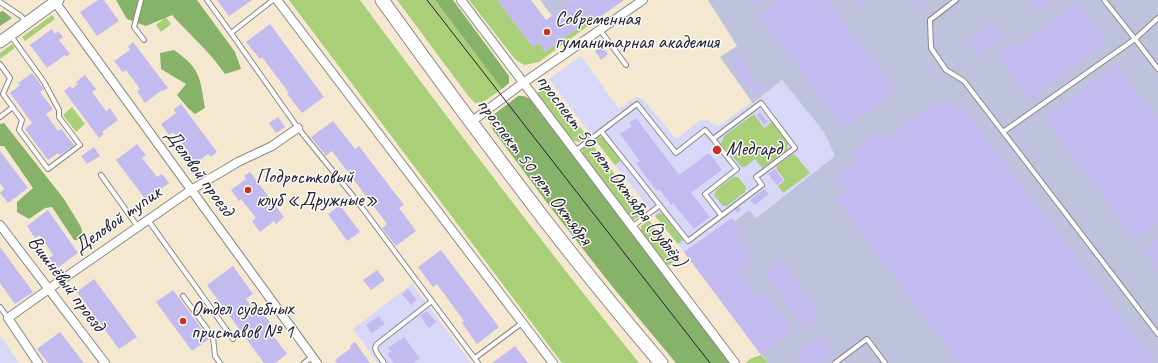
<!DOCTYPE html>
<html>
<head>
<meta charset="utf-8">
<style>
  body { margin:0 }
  canvas { display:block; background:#f5e8d1 }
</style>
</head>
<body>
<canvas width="1158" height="363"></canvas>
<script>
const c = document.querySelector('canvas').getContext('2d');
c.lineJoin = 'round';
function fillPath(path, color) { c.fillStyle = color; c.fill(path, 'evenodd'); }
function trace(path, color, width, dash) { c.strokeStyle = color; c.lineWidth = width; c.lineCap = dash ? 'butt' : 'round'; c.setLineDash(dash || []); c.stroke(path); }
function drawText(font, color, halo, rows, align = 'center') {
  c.font = font + ' Caveat,sans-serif'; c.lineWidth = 3; c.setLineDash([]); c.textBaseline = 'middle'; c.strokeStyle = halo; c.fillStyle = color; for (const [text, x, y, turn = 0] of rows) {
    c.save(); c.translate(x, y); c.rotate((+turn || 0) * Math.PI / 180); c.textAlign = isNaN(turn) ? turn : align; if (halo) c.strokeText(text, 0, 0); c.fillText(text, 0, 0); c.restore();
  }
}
fillPath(new Path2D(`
  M581 56 619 109 636 97 643 99 675 138H678L700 120H705L719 126 752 102 753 103 782 80 824 132 835 156 755 218 735 221 732 218 684 252 595 140 549 79Z
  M412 284 471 363H378L353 329Z
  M0 335 19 363H0Z`), '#d7d7f8');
fillPath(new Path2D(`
  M540 0H574L552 16Z
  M708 0H1158V363H768L684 252 732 218 735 221 749 210 756 218 835 156 824 132 782 80 753 103 752 102 720 57 737 46Z`), '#bfc2dd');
fillPath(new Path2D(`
  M289 0H360C451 123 543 244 639 363H562Z
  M397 0H435L502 89 483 102 475 103 469 97Z
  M469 0H497L533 47 539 43 545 52 586 22 584 19 591 14 596 20 539 62 524 65 515 59Z
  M52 15 55 19 25 41 22 37Z
  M166 17 171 24 161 32 156 25Z
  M12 44 15 48 0 59V53Z
  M545 82 587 136 579 142 572 140 538 95C538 88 539 86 545 82Z
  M72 107 85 124 76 132 63 115Z
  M754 114 764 128 772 122 788 143 787 150 762 168 755 159 745 167H742L721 144 724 136Z
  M599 137H603L620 159V161L615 165 595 140Z
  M591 143 645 213 633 220 631 218 582 153 583 149Z
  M793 154 796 156 810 173 783 193 778 186 785 180 776 168 778 165Z
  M733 177H738L746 187 745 192 727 206H723L714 195 716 190Z
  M659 213 663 214 683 240 678 244 655 216Z
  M649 220 678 257 676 263 672 265 665 264 641 232V226Z
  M761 355 768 363H745L752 358Z`), '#a9cf79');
fillPath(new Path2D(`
  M116 0H197L235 52 241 69 225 74C210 52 190 35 172 15L146 26 127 19Z
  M435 0H453L509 76V83L502 89Z
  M3 11 12 18 0 26V12Z
  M174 50C201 69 200 78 205 108L195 114 188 108 177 95 186 84 161 69 160 53Z
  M518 96H524L530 99 730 363H676L611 285 551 208 493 130 490 123 492 116Z
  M4 123 64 199 81 227 84 240H74L52 207 45 208 29 219 17 212V202L33 188 4 146H0V124Z`), '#86b269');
fillPath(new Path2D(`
  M98 0H104L119 21 97 36 80 12Z
  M217 0H252L229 16Z
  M497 0H531L546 20 574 0H624L596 20 591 14 584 19 586 22 545 52 539 43 533 47Z
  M754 0H763L757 4Z
  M780 0H827L895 91 844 129 759 15Z
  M856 0H869L861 6Z
  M917 0H929L921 6Z
  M1031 0H1055L1038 11Z
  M1077 2 1107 42 1029 100 996 55 1013 42 1017 47Z
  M992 23 1003 39 978 56 967 40Z
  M270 24 324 97 302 113 287 94 289 93 262 57 260 59 246 42Z
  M52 29 55 34 58 31 63 37 59 40 70 54 66 57 65 55 47 68 30 45Z
  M133 42 168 88 163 91 162 90 145 103 137 91 140 89 126 70 123 72 114 61 130 50 128 47Z
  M602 46 608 54 601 60 595 51Z
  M738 56 765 90 757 96 730 62Z
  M1117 64 1158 119V223L1135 240 1044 118Z
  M32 73 44 89 40 92 53 109 46 114 58 131 61 129 74 145 60 155 58 153 48 160 25 129 32 123 10 93 20 85 18 83Z
  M85 75 96 89 92 92 106 111 110 108 118 120 102 132 104 134 99 138 64 91 70 86 72 89 78 84 76 82Z
  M950 100 956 109 961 105 1156 363H959L835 199 847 190 836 176 857 160 851 153 879 132 884 140 929 106 930 108 938 102 941 107Z
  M181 104 217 152 211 157 208 154 193 165 185 154 188 151 173 132 169 135 161 124 176 113 174 109Z
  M760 112 768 122 764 125 757 115Z
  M278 117 285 127 276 133 269 123Z
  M636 118 679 175 709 153 722 170 691 193 710 217 694 229 673 203 671 205 659 189 657 191 636 163 640 161 620 134 632 126 629 123Z
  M333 121 355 149 359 146 404 205 399 208 416 231 396 246 382 228 387 224 332 151 326 156 311 137Z
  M137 144 146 155 142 158 157 177 162 174 169 183 146 200 116 160Z
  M94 147 100 156 87 164 81 156Z
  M0 151 28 188 8 203 0 193 4 189 0 183Z
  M775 169 783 180 777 185 768 174Z
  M250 172 284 217 276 224 274 221 260 232 252 221 256 218 241 199 239 201 231 190 246 179 244 176Z
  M764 189 769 194 755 205 750 200Z
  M340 205 360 232 347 241 328 214Z
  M739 206 741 210 737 213 735 210Z
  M48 210 78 253 56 269 49 258 53 255 40 235 35 238 27 226Z
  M732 218 744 234 739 238 754 259 738 270 759 298 765 294 793 331 761 355 684 252Z
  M1158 239V271L1142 250Z
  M0 247 33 292 15 304 0 283Z
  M441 250 499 327 477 344 462 323 464 321 437 284 433 287 418 267Z
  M782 261 820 317 804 328 766 273Z
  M233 266 253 294 246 299 258 315 262 312 276 330 272 334 287 354 275 363H264L207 285Z
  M377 270 385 280 371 290 363 280Z
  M94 279 137 337 119 349 77 292Z
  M408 289 417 300 411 305 402 294Z
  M173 290 209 339 192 351 156 302Z
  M427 311 436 322 429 328 420 316Z
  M379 316 385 324 372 333 366 325Z
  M60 332 84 363H48L37 349Z
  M822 335 834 352 820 363H801L795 355Z
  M404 337 420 358 413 363H394L387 354 391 351 388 348Z
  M355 342 370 363H337L335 360 351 348 350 346Z
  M515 346 528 363H492Z`), '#c3bbef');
const service = new Path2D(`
  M141 0 134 27 144 40
  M207 0 231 33
  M273 0 231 33 298 128 357 201 478 363
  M956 0 930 20 931 48 946 70 964 81 1158 334
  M1104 0 1135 39 1158 18
  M0 2 21 16 26 22
  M600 30 626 65
  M0 64 10 78 3 94 22 120 19 130 48 169 80 145 59 117V110L44 82 11 36
  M0 117 13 107
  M1003 132 1135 39 1158 69
  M713 139 737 169 705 194 721 215
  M575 151 637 104 676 153 705 130 713 139 761 103 795 148 756 177 762 185 688 241 601 131
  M101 175 138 227
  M148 220 233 339
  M632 227 660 205
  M183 296 213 337 215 356 220 363
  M0 307 8 318
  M475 358 522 323
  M304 363 312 357
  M384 363 377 353 375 348 377 344 432 301
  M835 363 867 339 885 363`);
const minor = new Path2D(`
  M277 0 553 363
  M461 0 735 363
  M55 2 317 363
  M471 122 523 83 643 0
  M0 225 105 363
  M38 363 8 318 60 281 191 190 238 162 272 146 298 128`);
const tertiary = new Path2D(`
  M0 42 58 0`);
const primary = new Path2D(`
  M382 0C435 74 489 147 544 219 582 268 621 316 661 363`);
trace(service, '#8c8586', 6);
trace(minor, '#8c8586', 10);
trace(tertiary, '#8c8586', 13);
trace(primary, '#8c8586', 15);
trace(service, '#fff', 4);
trace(minor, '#fff', 8);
trace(tertiary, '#fff', 11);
trace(primary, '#fff', 13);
trace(new Path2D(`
  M427 0 710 363`), '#22223b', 1);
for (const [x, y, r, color] of [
  [547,32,4,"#c8321e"],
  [717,150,5,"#c8321e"],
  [248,190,4,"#c8321e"],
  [183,321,4,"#c8321e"]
]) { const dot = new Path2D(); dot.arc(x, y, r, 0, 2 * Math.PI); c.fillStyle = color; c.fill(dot); trace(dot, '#fdfcf7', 1.5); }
drawText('20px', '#22223b', '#fdfcf7', [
  ["Современная",555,20],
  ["гуманитарная академия",555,43],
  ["Медгард",726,150],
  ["Подростковый",256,178],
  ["клуб «Дружные»",256,201],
  ["Отдел судебных",191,310],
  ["приставов № 1",191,333]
], 'left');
drawText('20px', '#22223b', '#fdfcf7', [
  ["проспект 50 лет Октября (дублёр)",611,171,53],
  ["проспект 50 лет Октября",534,172,53],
  ["Деловой проезд",199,173,54],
  ["Деловой тупик",118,220,-35],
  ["Вишнёвый проезд",66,284,53]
]);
</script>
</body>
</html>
